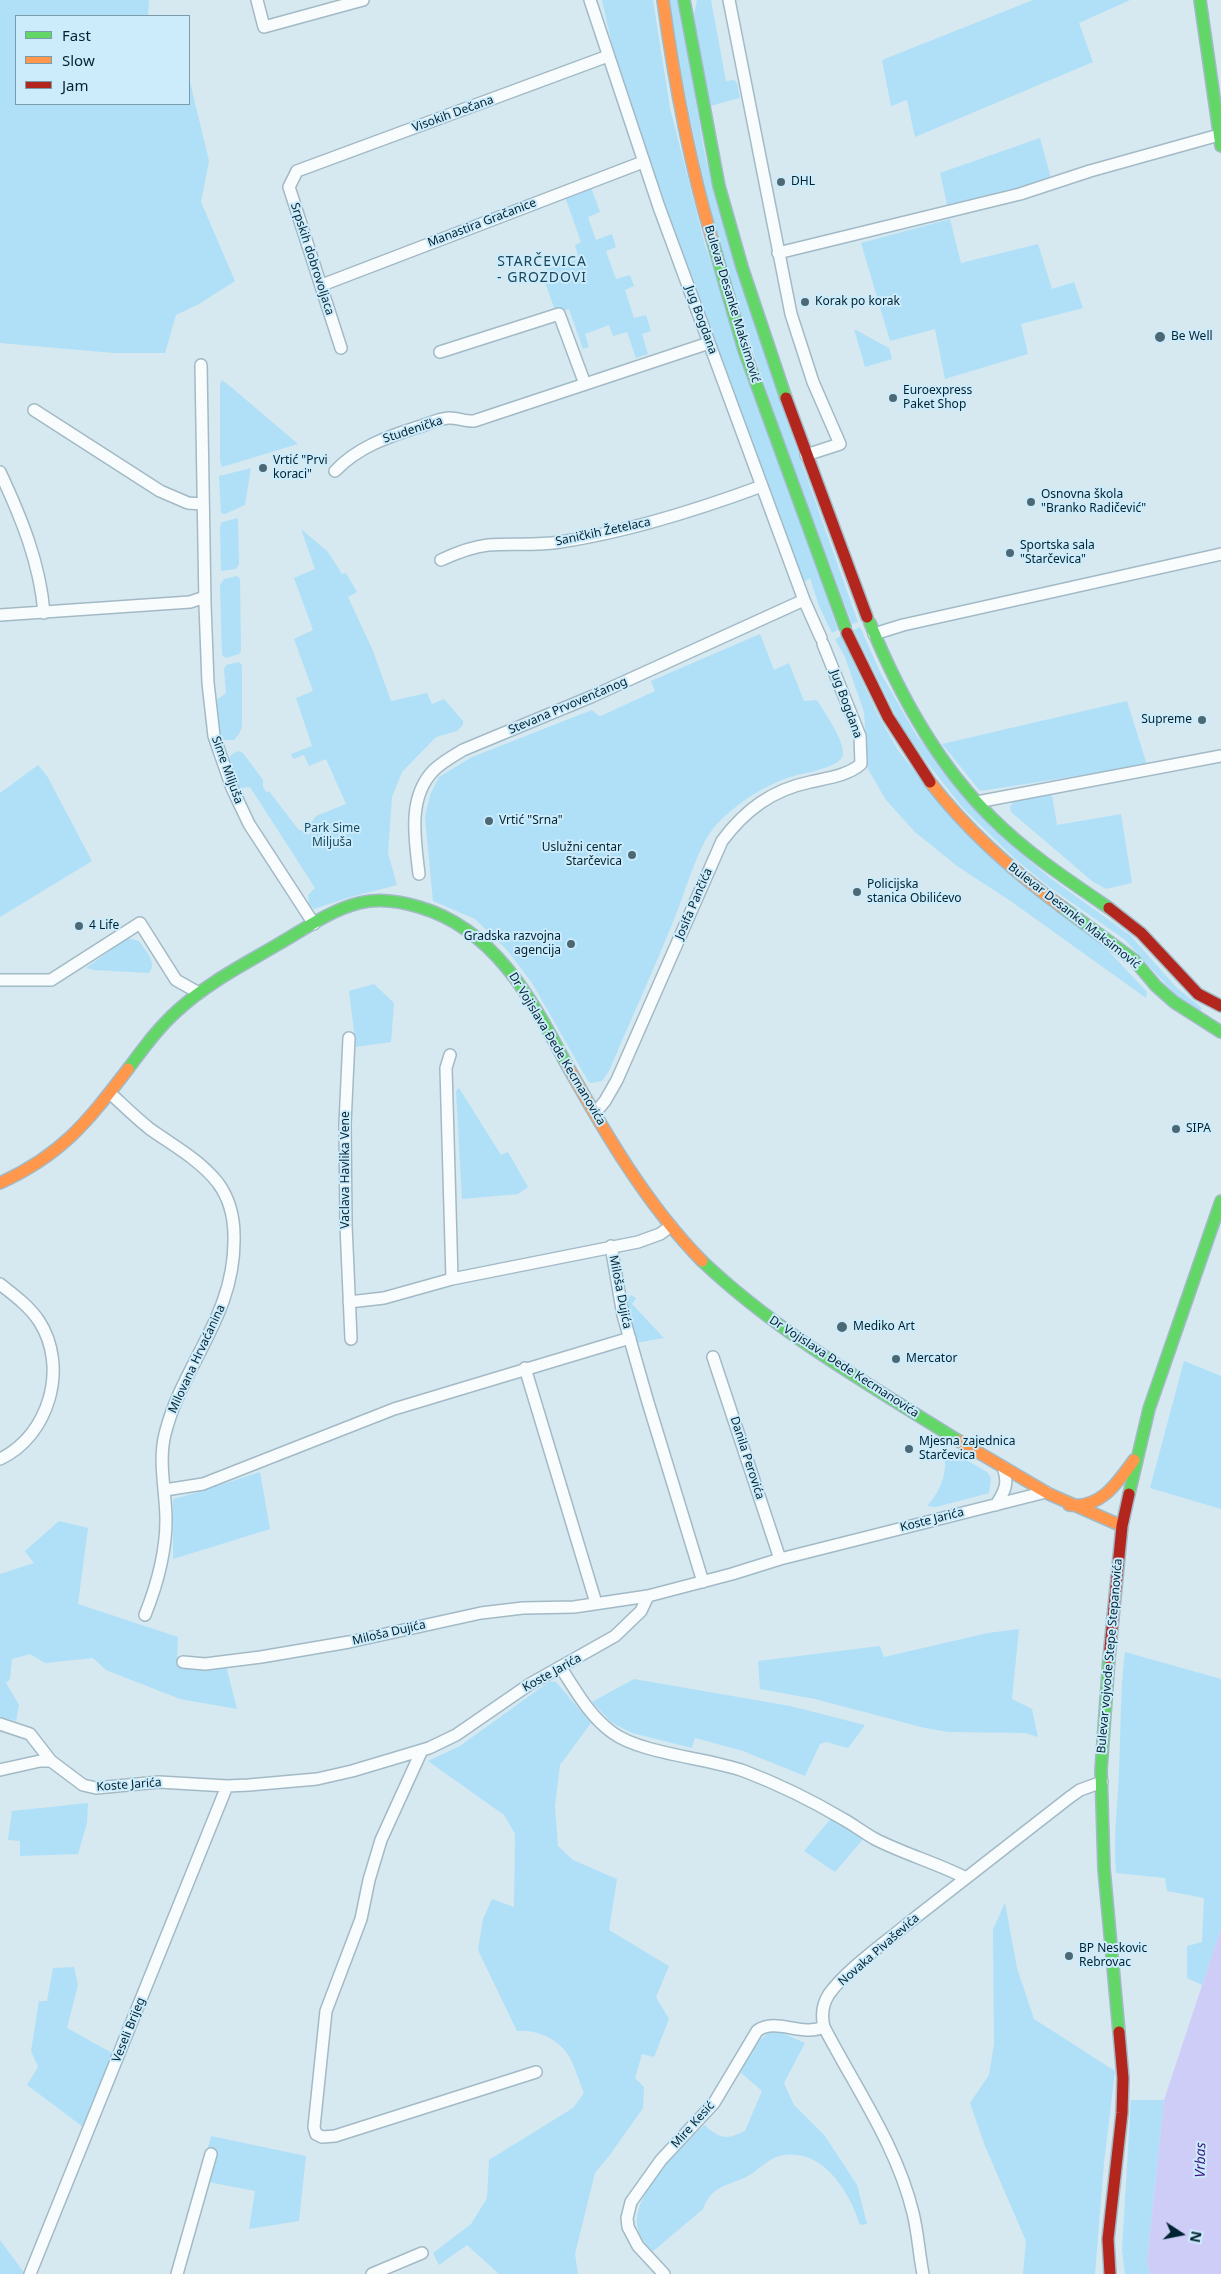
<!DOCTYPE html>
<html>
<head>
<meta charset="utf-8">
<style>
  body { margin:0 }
  #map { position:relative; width:1221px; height:2274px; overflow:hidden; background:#d6e8f0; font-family:"Noto Sans",sans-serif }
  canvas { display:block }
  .legend { position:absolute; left:15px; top:15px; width:175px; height:90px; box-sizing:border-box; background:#ccebfb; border:1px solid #7a9bab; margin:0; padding:6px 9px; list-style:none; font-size:15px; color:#002332 }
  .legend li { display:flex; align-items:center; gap:10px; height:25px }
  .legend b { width:25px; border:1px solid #7a9bab }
  .north { position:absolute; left:1156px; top:2209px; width:50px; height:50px; -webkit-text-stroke:4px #ccebfb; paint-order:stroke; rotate:101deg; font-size:14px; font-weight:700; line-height:20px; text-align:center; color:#002332 }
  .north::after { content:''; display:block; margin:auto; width:18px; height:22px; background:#002332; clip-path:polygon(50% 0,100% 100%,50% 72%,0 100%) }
</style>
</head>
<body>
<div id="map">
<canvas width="1221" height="2274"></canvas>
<ul class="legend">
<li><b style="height:6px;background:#63d668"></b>Fast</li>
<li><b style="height:6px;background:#ff974d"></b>Slow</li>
<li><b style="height:6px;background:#b3261e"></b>Jam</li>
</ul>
<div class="north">N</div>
</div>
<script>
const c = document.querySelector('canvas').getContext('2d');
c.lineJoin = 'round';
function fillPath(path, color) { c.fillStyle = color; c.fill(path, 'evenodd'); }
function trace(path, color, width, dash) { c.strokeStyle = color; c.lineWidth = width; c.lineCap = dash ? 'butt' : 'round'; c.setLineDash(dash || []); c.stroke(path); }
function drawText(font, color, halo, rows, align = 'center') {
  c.font = font + ' "Noto Sans",sans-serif'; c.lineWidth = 4; c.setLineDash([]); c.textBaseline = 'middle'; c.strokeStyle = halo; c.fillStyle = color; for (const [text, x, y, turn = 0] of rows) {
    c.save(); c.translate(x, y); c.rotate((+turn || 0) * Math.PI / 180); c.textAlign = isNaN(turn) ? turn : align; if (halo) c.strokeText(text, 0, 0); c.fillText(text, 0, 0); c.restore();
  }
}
fillPath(new Path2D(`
  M0 0H149L148 16H16V104H189V78L209 161 201 202 235 281 199 304 176 315 165 353H114L0 343Z
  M602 0H653L670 108 705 245 838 630 832 633 819 606 810 578 804 582 650 163 615 58Z
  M669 0H679L705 156 727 239 784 413 858 622 852 624C811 515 770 406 735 296 705 199 685 100 669 0Z
  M697 0H711L726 81 734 80 737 83 740 98 710 106 694 15Z
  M1033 0H1130L1079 23 1093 62 915 137 907 100 891 106 882 60Z
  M1040 138 1051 178 948 208 940 173Z
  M591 187 600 212 588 217 596 240 612 234 616 247 606 251 616 279 630 275 634 286 625 290 634 318 646 315 651 331 642 334 648 354 636 358 627 332 613 336 609 325 585 334 589 347 583 349 569 309 556 313 541 271 579 259 575 245 581 242 565 197Z
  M950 219 961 263 1038 244 1052 289 1074 282 1083 308 1021 324 1028 354 945 379 935 329 890 341 861 243Z
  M854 329 889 348 892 359 865 367Z
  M222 380 231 387 298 444 222 467 220 461V384Z
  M251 468 245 505 225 514 221 513 219 476Z
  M238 518 239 564 236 569 221 571 220 527 222 522Z
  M301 529 328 552 342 574 346 573 357 592 348 597 373 651 391 701 427 693 432 704 444 699 463 721V725L457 731 436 737 402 772 392 797 388 853 397 885 347 898 314 909 309 904 308 895 315 888 250 787 241 788 236 784 227 762 231 755 238 751 243 753 263 780V786L266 792 269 791 298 829 310 835 311 823 316 816 346 804 326 759 309 766 304 755 293 759 291 754 312 746 296 698 313 691 294 639 313 630 294 578 315 569Z
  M237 576 240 579 241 651 239 654 226 658 222 655 220 585 224 579Z
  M860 627 881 674 917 736 1009 843 1049 877 1130 935 1176 987 1202 1008 1199 1012 1176 995 1124 939 1048 886 1014 858 963 808 928 764 900 724 854 630Z
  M760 634 774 670 789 663 804 701 817 700C824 712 844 739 843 754 843 766 807 773 797 775 767 783 738 802 717 824 699 842 685 892 675 917 654 969 631 1019 609 1071L602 1081 591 1083 588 1081 532 983 507 950 475 919 433 901 425 817 430 795 439 777 472 757 592 710 599 716 603 715 655 691 651 681Z
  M841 636 878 715 898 750 936 799 1103 945 1147 992 1146 998 1012 902 957 866 915 832 886 800 868 769 864 712 845 657 835 639Z
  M239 662 242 665V727L239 734 234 740H225L221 738 214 702 226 693 224 669 226 665Z
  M1127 701 1147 765 980 791 942 744Z
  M38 765 47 776 92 861 0 917V793Z
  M1052 795 1057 825 1121 814 1132 883 1106 889 1092 881 1011 812 1010 807 1014 801Z
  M128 938 139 941C145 950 158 963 149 973L94 970 86 968Z
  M374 984 394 1003 391 1042 356 1047 349 991Z
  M459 1088 501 1155 508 1152 528 1187 518 1194 462 1199 456 1091Z
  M631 1295 636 1298 632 1304 664 1338 636 1343 626 1301Z
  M1184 1361 1221 1376V1509L1150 1488Z
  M942 1446 987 1472 991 1478 989 1493 936 1507 927 1506C942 1490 950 1467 942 1446Z
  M260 1472 270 1529 173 1559V1499L199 1492Z
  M59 1521 88 1528 78 1604 178 1637 177 1665 187 1668 226 1666 237 1709 180 1699 106 1670 93 1658 45 1663 30 1654 12 1659 10 1679 6 1683 19 1705 16 1721 0 1717V1574L34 1563 25 1551Z
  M1019 1629 1012 1699 1032 1709 1038 1737 1026 1733 949 1732 925 1728 815 1699 760 1689 758 1661 880 1646 884 1657 988 1633Z
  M1125 1652 1221 1679V1928L1202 1985 1187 1978V1946L1202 1942 1204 1898 1167 1891 1165 1878 1116 1873C1113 1839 1118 1804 1119 1770 1121 1731 1120 1692 1125 1652Z
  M634 1679 790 1706 865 1725 848 1748 826 1742 820 1744 805 1776 743 1751 695 1738 692 1748 632 1733 612 1723 592 1702Z
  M550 1681 556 1682 591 1723 560 1765 555 1806 558 1846 573 1860 617 1879 609 1930 669 1966 656 1997 669 2019 654 2057 642 2054 635 2078 644 2087 643 2108 609 2156 595 2173 575 2254 578 2274H499L467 2245 439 2265 433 2253 471 2224 487 2198 489 2160 573 2108 584 2093C579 2081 575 2067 569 2056 559 2039 536 2029 517 2031L478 1950 483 1919 492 1899 514 1907 515 1834 504 1815 428 1761 460 1746Z
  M88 1803 87 1823 78 1854 20 1856V1841L8 1840 12 1811Z
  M833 1816 865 1837 835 1872 804 1851Z
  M1005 1903 1017 1968 1034 2019 1115 2071 1104 2163 1095 2274H1023L1026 2241 985 2146 970 2103 989 2075 994 2044 993 1929Z
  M74 1967 78 1985 67 2028 114 2054 83 2127 27 2085 38 2067 31 2051 39 2001H47L53 1968Z
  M771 2032H780L805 2043 784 2083 794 2105 825 2136 857 2185 867 2224 860 2225C850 2193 824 2149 784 2155 768 2157 758 2172 744 2178 725 2186 711 2187 703 2209L652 2252C648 2246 639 2237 638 2229 629 2195 683 2147 704 2125 721 2139 725 2140 745 2131L762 2091 740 2072C748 2057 754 2040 771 2032Z
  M1131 2100H1164L1147 2261 1150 2274H1125L1122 2250Z
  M211 2136 306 2156 299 2221 249 2229 255 2191 208 2182 217 2151 208 2148Z
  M0 2240 25 2274H0Z`), '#afe0f8');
fillPath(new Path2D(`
  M1221 1928V2274H1150L1147 2261 1164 2100Z`), '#cecdf8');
const street = new Path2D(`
  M257 0 264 27 363 0
  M590 0 659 207 804 600 821 638
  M729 0 791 314 813 382 840 444 806 455
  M778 253 1020 194 1090 171 1219 135
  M322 285 643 162
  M341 348 289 187 297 171 608 56
  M440 352 559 314 585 384
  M201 365 205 605 208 683 214 736 232 788 249 824 314 924
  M34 410 160 491 188 503 202 504
  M335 471C358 447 387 437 418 427 428 424 438 419 448 418 456 417 466 422 474 421L709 343
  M0 472C21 517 40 563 44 613
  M441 560C456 553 471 547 488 545 512 543 536 546 560 542 628 532 697 510 762 486
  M0 615 190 602 205 597
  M874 634 903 625 1221 554
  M977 802 1221 756
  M419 874C415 840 407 797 434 770 442 762 453 756 463 750L593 696 804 600
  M0 980H51L140 923 176 980 199 993
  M349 1038 345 1124 346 1225 351 1339
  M450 1055 446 1068 452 1279
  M111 1094C124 1106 136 1118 150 1129 174 1146 200 1160 218 1183 229 1198 234 1218 234 1236 236 1316 183 1362 165 1434 158 1462 166 1492 166 1520 166 1554 157 1585 145 1615
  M595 1113 605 1101 617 1080 722 841C745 810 772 790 810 782 827 778 847 776 861 764L860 736 823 644
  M611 1246 623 1315 647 1399 703 1582
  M0 1284C14 1295 29 1306 39 1321 69 1367 49 1436 0 1459
  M349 1302 384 1298 452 1279 638 1242 660 1234 671 1226
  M713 1357 780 1559
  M525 1368 596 1603
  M165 1490 203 1484 394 1409 630 1338
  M996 1505C1005 1491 1009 1483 1003 1467
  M183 1662 205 1664 261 1657 349 1642 481 1613 523 1608 574 1607 648 1596
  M561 1668C576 1691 590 1717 613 1733 642 1754 708 1758 744 1771 778 1784 811 1800 843 1819 854 1825 864 1833 875 1839 904 1854 937 1863 966 1878
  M0 1724 30 1734 51 1761
  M422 1750 381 1840 369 1880 361 1919 326 2011 314 2127 316 2134 322 2137 335 2136 536 2072
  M0 1770 40 1761H51L83 1785 96 1788 159 1782 227 1786 249 1785 317 1779 352 1771 429 1748 456 1735 530 1684 615 1636 641 1611 648 1596 732 1574 780 1559 1046 1492
  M30 2274 227 1786
  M177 2274 211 2154
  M372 2274 422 2253
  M664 2274 638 2246 628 2227 627 2218 631 2202 661 2160 714 2103 757 2031C776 2017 801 2037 824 2027
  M923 2274C919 2254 918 2233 913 2213 897 2146 855 2087 824 2027 821 2015 822 2005 829 1994 848 1968 886 1942 911 1921 964 1880 1017 1838 1070 1797L1080 1790 1102 1782`);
const fast = new Path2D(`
  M684 0 719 186 742 267 786 398
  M1200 0 1221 146
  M712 239 744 350 845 627
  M870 623C899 694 937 764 992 818 1027 853 1068 880 1109 908
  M1062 907 1134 960 1156 986 1174 1002 1221 1032
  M128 1069C143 1049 158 1028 177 1011 206 984 241 966 275 946 302 931 328 911 359 903 379 898 399 901 419 907 495 929 532 1000 567 1065
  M702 1261C779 1334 870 1385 959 1441
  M1129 1494 1149 1409 1221 1201
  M1109 1658 1101 1770 1104 1869 1119 2032`);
const slow = new Path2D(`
  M663 0C674 80 689 161 712 239
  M930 782C967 830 1014 872 1062 907
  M567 1065C605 1133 647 1205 702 1261
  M0 1183C63 1154 87 1122 128 1069
  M959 1441 1049 1494 1122 1526
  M1069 1505C1101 1509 1117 1483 1134 1460`);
const jam = new Path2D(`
  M786 398 867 617
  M847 633 888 717 930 782
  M1109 908 1141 933 1198 994 1221 1006
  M1109 1658 1122 1526 1129 1494
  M1110 2274 1108 2239 1122 2113 1123 2078 1119 2032`);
trace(street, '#a2bac6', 14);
trace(fast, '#a2bac6', 14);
trace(slow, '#a2bac6', 14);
trace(jam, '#a2bac6', 14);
trace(street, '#f9fcfd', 11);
trace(fast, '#63d668', 11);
trace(slow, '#ff974d', 11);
trace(jam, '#b3261e', 11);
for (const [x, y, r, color] of [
  [781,182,5,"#4b6874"],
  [805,302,5,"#4b6874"],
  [1160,337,6,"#4b6874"],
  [893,398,5,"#4b6874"],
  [263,468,5,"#4b6874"],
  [1031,502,5,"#4b6874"],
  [1010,553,5,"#4b6874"],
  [1202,720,5,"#4b6874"],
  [489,821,5,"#4b6874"],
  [632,855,5,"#4b6874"],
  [857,892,5,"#4b6874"],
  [79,926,5,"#4b6874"],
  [571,944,5,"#4b6874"],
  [1176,1129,5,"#4b6874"],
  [842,1327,6,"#4b6874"],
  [896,1359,5,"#4b6874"],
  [909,1449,5,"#4b6874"],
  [1069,1956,5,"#4b6874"]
]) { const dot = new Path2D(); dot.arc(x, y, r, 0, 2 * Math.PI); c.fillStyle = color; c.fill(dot); trace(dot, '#ccebfb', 2); }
drawText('12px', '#002332', '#ccebfb', [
  ["Visokih Dečana",453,114,-20],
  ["Manastira Gračanice",482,223,-21],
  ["Srpskih dobrovoljaca",312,259,72],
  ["Bulevar Desanke Maksimović",732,304,73],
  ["Jug Bogdana",701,320,70],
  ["Studenička",413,430,-18],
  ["Saničkih Žetelaca",603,532,-12],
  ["Jug Bogdana",846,704,70],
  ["Stevana Prvovenčanog",568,706,-23],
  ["Sime Miljuša",227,770,70],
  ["Josifa Pančića",694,904,-67],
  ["Bulevar Desanke Maksimović",1074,916,38],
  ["Dr Vojislava Đede Kecmanovića",557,1049,59],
  ["Vaclava Havlika Vene",346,1170,-90],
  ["Miloša Dujića",620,1292,79],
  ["Milovana Hrvaćanina",197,1359,-65],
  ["Dr Vojislava Đede Kecmanovića",844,1367,33],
  ["Danila Perovića",747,1458,72],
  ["Koste Jarića",932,1520,-14],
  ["Miloša Dujića",389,1633,-13],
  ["Bulevar vojvode Stepe Stepanovića",1110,1656,-85],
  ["Koste Jarića",552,1673,-29],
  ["Koste Jarića",129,1785,-4],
  ["Novaka Pivaševića",879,1950,-41],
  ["Veseli Brijeg",129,2030,-68],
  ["Mire Kesić",693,2125,-48]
]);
drawText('12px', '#002332', '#ccebfb', [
  ["DHL",791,182],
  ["Korak po korak",815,302],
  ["Be Well",1171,337],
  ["Euroexpress",903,391],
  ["Paket Shop",903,405],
  ["Vrtić \"Prvi",273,461],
  ["koraci\"",273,475],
  ["Osnovna škola",1041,495],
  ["\"Branko Radičević\"",1041,509],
  ["Sportska sala",1020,546],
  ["\"Starčevica\"",1020,560],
  ["Supreme",1192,720,"right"],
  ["Vrtić \"Srna\"",499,821],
  ["Uslužni centar",622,848,"right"],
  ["Starčevica",622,862,"right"],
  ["Policijska",867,885],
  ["stanica Obilićevo",867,899],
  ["4 Life",89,926],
  ["Gradska razvojna",561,937,"right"],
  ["agencija",561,951,"right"],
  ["SIPA",1186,1129],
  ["Mediko Art",853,1327],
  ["Mercator",906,1359],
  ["Mjesna zajednica",919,1442],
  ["Starčevica",919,1456],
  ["BP Neskovic",1079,1949],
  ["Rebrovac",1079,1963]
], 'left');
drawText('12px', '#174b62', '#ccebfb', [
  ["Park Sime",332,829],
  ["Miljuša",332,843]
]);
c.letterSpacing = '1px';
drawText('14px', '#1a465a', '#ccebfb', [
  ["STARČEVICA",542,262],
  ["- GROZDOVI",542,278]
]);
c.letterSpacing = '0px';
drawText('italic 14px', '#3c1582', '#ccebfb', [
  ["Vrbas",1201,2160,-89]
]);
</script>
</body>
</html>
